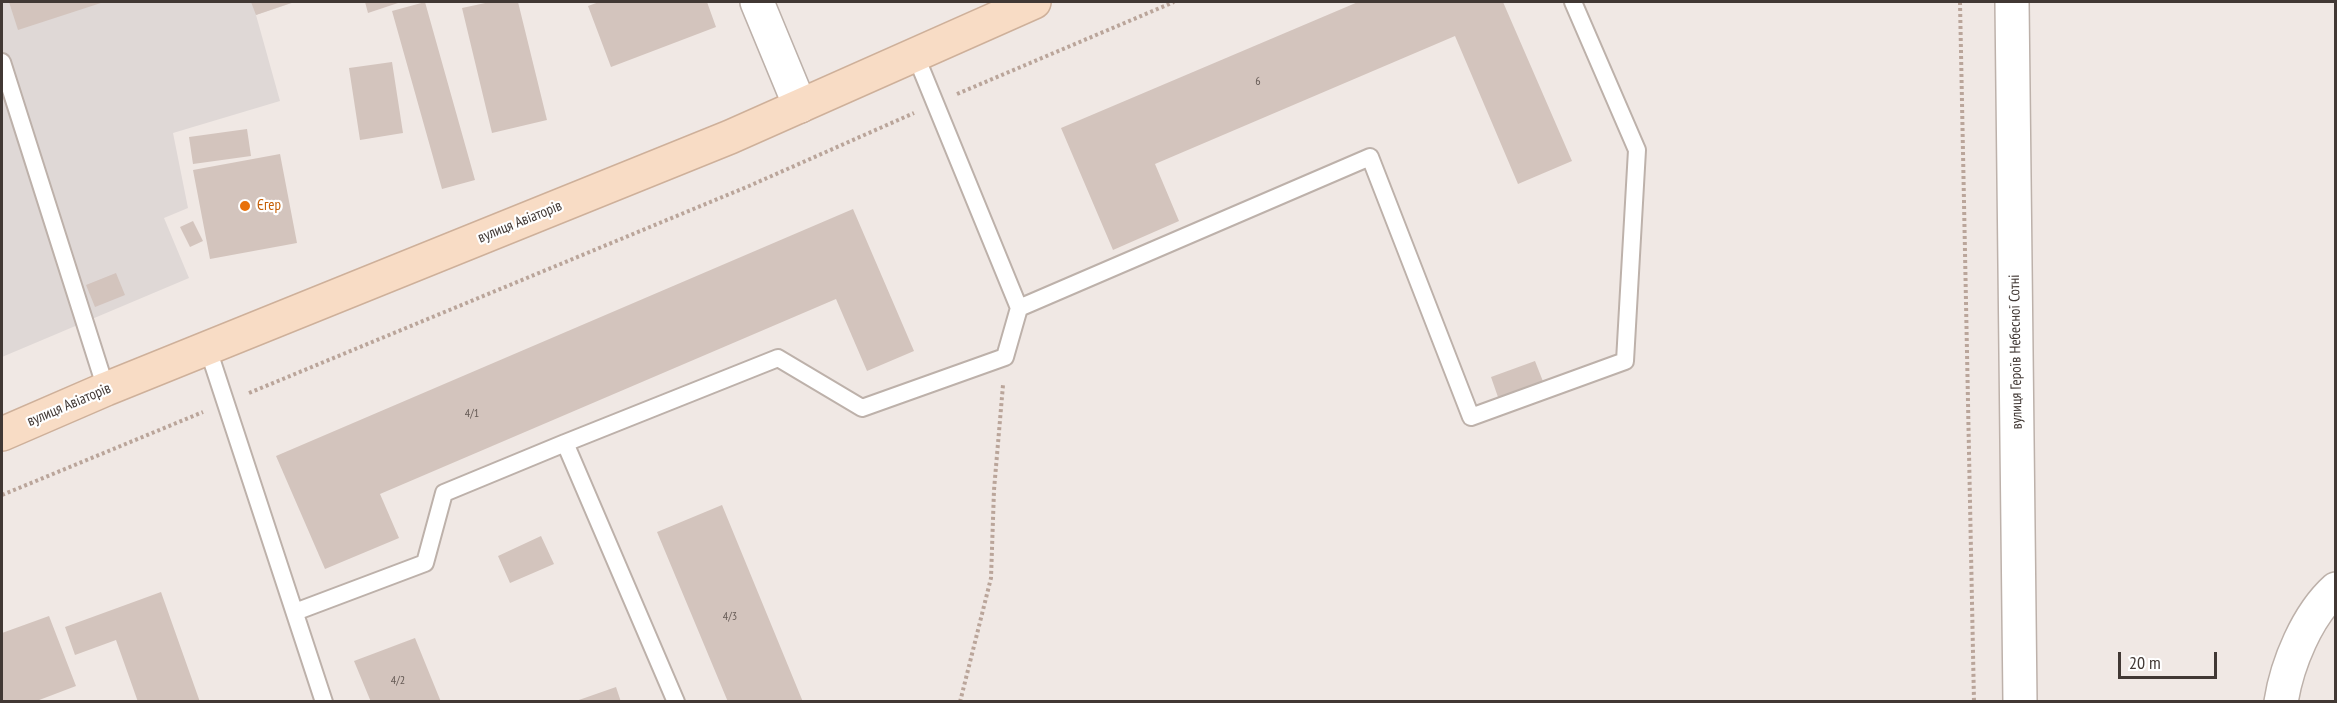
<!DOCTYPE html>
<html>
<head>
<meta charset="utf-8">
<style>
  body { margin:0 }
  #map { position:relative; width:2337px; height:703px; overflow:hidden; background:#f0e8e4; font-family:"PT Sans Narrow",sans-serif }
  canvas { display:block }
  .frame { position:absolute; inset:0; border:3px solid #413834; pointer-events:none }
  .scale { position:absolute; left:2118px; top:652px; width:99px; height:27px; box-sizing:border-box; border:3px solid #413834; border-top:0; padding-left:8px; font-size:18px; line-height:21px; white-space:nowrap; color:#413834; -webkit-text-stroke:4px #fff; paint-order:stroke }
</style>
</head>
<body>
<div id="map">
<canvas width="2337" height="703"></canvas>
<div class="frame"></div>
<div class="scale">20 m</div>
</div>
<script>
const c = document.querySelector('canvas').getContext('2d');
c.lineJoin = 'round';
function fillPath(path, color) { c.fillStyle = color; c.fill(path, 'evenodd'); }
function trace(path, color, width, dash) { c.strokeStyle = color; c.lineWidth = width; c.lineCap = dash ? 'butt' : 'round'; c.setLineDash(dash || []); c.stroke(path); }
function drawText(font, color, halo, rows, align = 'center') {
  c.font = font + ' "PT Sans Narrow",sans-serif'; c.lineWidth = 4.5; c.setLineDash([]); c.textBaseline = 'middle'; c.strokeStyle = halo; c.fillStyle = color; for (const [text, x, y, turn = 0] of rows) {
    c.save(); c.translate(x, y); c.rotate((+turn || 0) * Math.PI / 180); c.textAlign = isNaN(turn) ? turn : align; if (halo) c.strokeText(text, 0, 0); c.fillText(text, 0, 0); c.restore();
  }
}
fillPath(new Path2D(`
  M2 2H295L256 15 280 101 173 133 188 208 164 218 189 278 2 357Z`), '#dfd8d6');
fillPath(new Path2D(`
  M9 2H104L18 30Z
  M251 2H294L256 15Z
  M365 2H401L368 13Z
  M425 2 475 180 442 189 392 11Z
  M490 2H518L547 120 492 133 462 8Z
  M599 2H707L716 27 611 67 588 6Z
  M1358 2H1503L1572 161 1518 184 1455 36 1155 164 1179 221 1113 250 1061 128Z
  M392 62 403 133 360 140 349 68Z
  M247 129 251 156 193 164 189 137Z
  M280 154 297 243 210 259 193 170Z
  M853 209 914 351 867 371 836 299 380 494 399 538 325 569 276 456Z
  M193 221 203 241 190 247 180 227Z
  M116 273 125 295 95 307 86 285Z
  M1535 361 1544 384 1499 400 1491 377Z
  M722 505 803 702H728L657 532Z
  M541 536 554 564 510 583 498 556Z
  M161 592 200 702H138L116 640 75 655 65 627Z
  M49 616 76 686 34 702H2V633Z
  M415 638 441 702H371L354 661Z
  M616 687 621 702H576V701Z`), '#d3c4bd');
const lane = new Path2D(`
  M2 62 106 389
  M1019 308 1370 157 1471 417 1625 361 1637 150 1573 2
  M208 349 324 702
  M295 612 425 563 444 493 565 443
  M676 702 565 443 778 358 862 408 1005 357 1019 308 915 54`);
const street = new Path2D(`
  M757 2 800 106
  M2012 2 2020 702
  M2281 702C2287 664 2307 615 2336 589`);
const secondary = new Path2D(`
  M2 434 106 389 730 137 1034 2`);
trace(lane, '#bdb1aa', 20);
trace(street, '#bdb1aa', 36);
trace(secondary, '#ceb09a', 36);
trace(new Path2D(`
  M1960 2 1974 702
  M957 94 1174 2
  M249 393 749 186 914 113
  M2 495 203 412
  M960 702 991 578 994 490 1003 385`), '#baa59a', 4, [3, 3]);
trace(lane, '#fff', 16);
trace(street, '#fff', 33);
trace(secondary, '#f8dcc5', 33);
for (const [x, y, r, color] of [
  [245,206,6,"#e8710a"]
]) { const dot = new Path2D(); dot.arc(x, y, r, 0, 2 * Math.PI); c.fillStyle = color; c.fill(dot); trace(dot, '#fff', 2); }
drawText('12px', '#665b56', null, [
  ["6",1258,82],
  ["4/1",472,414],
  ["4/3",730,617],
  ["4/2",398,681]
]);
drawText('15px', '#c56008', '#fff', [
  ["Єгер",257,206]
], 'left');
drawText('15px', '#413834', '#fff', [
  ["вулиця Авіаторів",520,222,-22],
  ["вулиця Героїв Небесної Сотні",2016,352,-91],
  ["вулиця Авіаторів",69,405,-23]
]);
</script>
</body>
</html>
